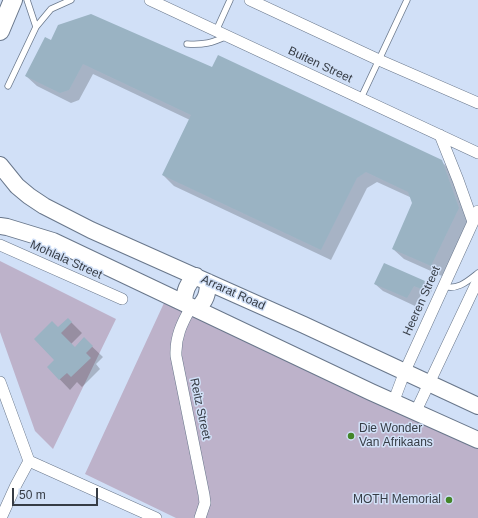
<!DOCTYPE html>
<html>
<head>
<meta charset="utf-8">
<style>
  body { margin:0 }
  #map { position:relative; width:478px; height:518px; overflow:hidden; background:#d1e0f7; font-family:Helvetica,sans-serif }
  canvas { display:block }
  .scale { position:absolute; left:12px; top:488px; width:86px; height:18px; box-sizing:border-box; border:2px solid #363c45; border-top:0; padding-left:5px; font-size:12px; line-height:14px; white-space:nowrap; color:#363c45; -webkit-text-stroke:3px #d1e0f7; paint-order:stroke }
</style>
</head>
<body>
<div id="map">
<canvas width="478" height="518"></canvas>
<div class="scale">50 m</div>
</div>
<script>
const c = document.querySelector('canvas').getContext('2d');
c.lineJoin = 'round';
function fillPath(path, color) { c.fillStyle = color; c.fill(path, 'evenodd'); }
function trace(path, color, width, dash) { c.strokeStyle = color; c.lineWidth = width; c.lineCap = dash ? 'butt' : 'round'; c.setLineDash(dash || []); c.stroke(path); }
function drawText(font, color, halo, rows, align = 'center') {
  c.font = font + ' Helvetica,sans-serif'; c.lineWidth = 3; c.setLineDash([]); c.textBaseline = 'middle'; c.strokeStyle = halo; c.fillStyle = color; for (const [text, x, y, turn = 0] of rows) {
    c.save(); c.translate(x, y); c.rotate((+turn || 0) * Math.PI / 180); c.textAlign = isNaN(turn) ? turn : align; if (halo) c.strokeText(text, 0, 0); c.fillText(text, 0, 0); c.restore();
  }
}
fillPath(new Path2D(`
  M0 261 116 319 53 449 35 431 0 332Z
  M164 303 478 447V518H176L85 474Z`), '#bdb2ca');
fillPath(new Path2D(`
  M52 41 212 69 441 161 452 172 469 219 442 276 404 259 393 249 413 203 412 198 377 182 367 188 331 260 174 186 163 175 190 120 93 74 79 100 71 103 37 86 26 76Z
  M424 282 432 290 429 297 422 293 415 306 383 291 375 284Z
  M68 319 82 333 71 344 75 348 84 339 103 357 96 364 100 369 82 387 77 382 70 390 48 367 55 360 58 329Z`), '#0003');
fillPath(new Path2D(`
  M91 14 212 67 218 55 442 160 459 208 431 266 392 249 412 203 408 192 366 172 357 178 321 250 162 175 191 115 83 64 69 90 60 93 25 76 45 37 51 40 58 25Z
  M384 263 425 281 421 289 414 286 407 298 374 284Z
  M68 318 72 322 61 333 75 347 84 337 93 346 86 353 91 358 71 377 67 373 59 380 47 367 54 360 34 339 52 321 58 327Z`), '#9ab3c3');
const lane = new Path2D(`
  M27 0 36 27
  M216 31 230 0
  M187 44C204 45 212 43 227 36
  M8 86 36 27 51 9 71 0
  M361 98 407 0
  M443 286C457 291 468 281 478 273`);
const street = new Path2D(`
  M150 0 478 153
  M250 0 379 60 478 103
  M440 135 458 180 473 222
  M0 245 122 299
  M191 307C182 323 175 337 176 356L204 495 205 503 200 518
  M0 382 29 461 156 518
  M393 403 405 371 478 211
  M415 413 478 280
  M1 518 16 485 29 461`);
const secondary = new Path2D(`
  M0 165 17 186 29 196 44 206 91 230 304 325 478 406
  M0 226 7 227 53 241 371 392 478 440
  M184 303C184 292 187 283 196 276
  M196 309C206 302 208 293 208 282`);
const primary = new Path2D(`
  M0 31 13 0`);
trace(lane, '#69778b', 7);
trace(street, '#69778b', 12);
trace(secondary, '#69778b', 18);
trace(primary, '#69778b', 20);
trace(lane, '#fff', 5.5);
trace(street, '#fff', 11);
trace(secondary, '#fff', 16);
trace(primary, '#fff', 18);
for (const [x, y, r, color] of [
  [351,436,4,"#438528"],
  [449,500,4,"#438528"]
]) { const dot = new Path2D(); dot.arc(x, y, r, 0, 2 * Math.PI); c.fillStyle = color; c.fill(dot); trace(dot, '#d1e0f7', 1.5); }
drawText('12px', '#363c45', '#d1e0f7', [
  ["Buiten Street",320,65,25],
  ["Mohlala Street",66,260,24],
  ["Arrarat Road",233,293,24],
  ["Heeren Street",422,301,-66],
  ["Reitz Street",200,409,78]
]);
drawText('12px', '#363c45', '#d1e0f7', [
  ["Die Wonder",359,429],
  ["Van Afrikaans",359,443],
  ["MOTH Memorial",441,500,"right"]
], 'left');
</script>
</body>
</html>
